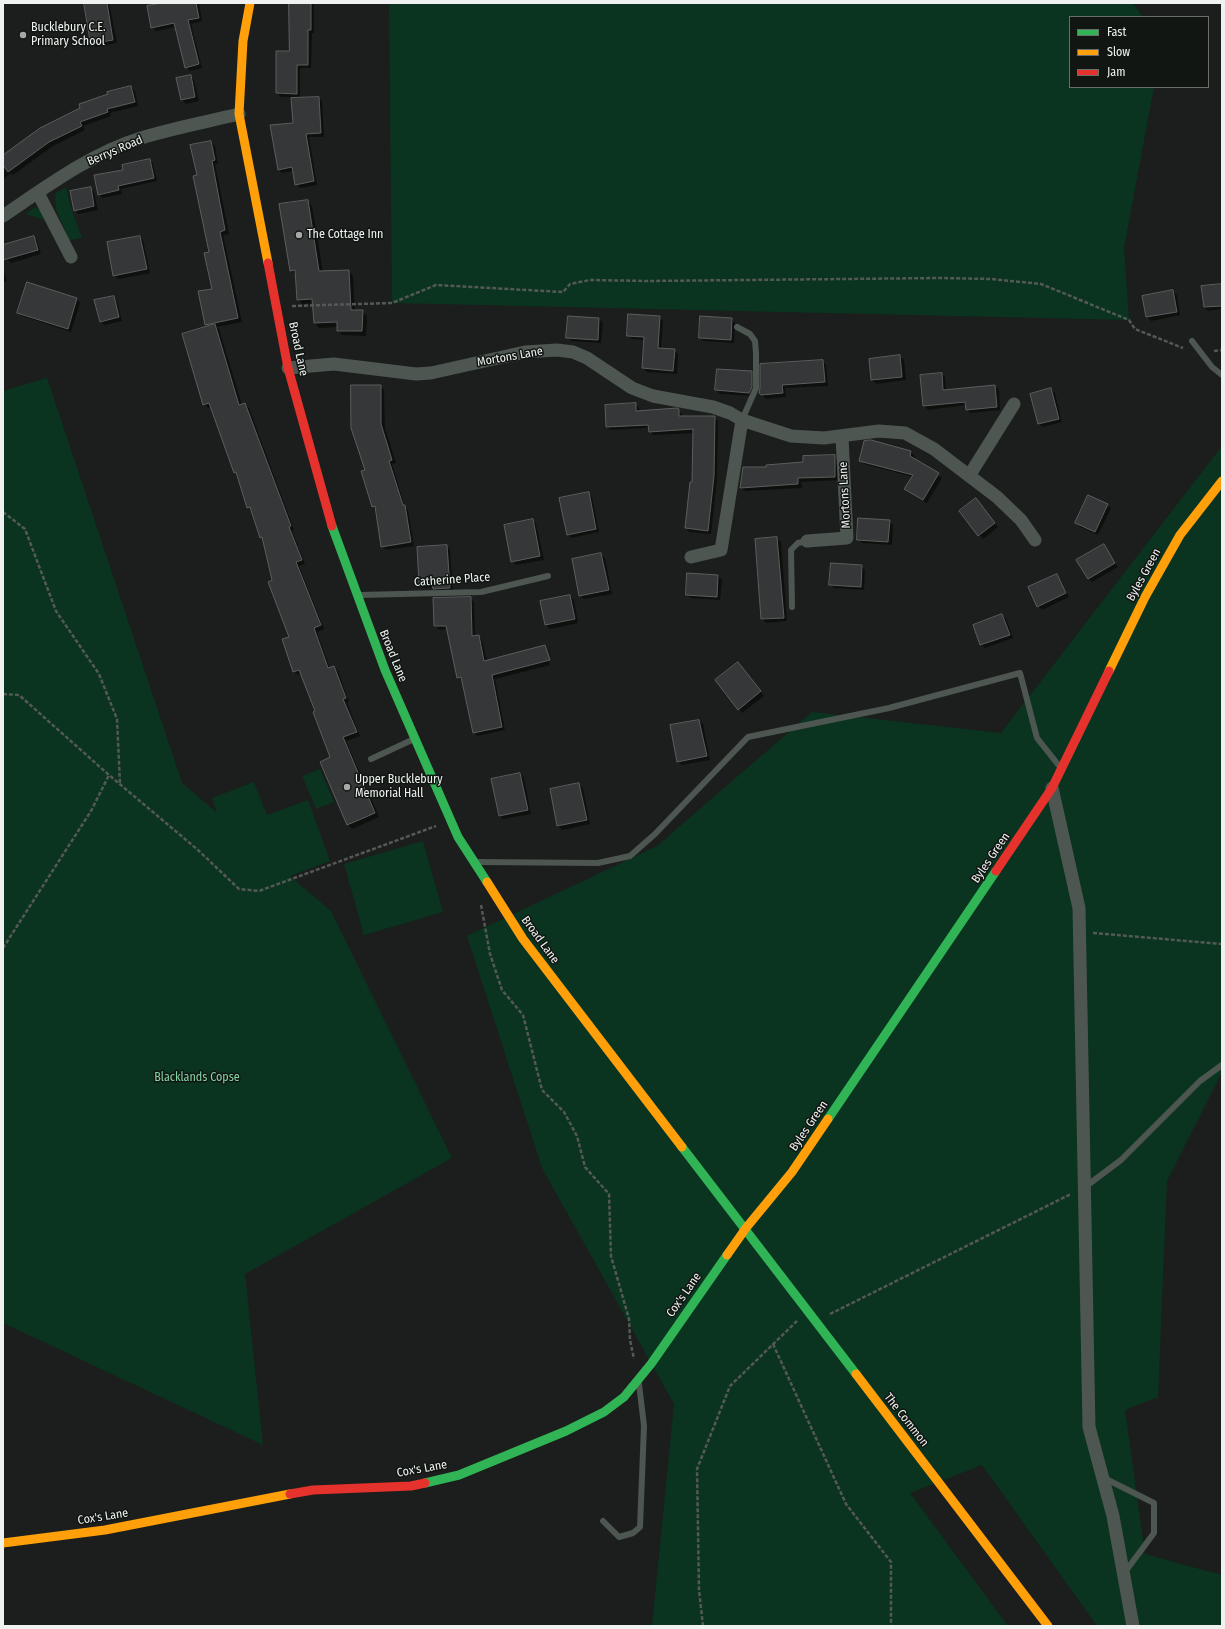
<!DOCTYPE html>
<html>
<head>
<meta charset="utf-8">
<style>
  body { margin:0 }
  #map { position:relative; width:1225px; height:1629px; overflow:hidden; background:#1b1e1c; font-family:"Fira Sans Condensed",sans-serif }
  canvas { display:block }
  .frame { position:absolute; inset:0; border:4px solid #eff2f0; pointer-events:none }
  .legend { position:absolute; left:1069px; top:16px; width:140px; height:72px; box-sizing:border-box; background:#111613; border:1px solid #6a6e6b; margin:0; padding:5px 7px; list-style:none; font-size:12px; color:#eff2f0 }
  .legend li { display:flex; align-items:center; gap:8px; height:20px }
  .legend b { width:20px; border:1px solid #6a6e6b }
</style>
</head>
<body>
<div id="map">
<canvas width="1225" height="1629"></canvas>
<div class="frame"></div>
<ul class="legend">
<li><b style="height:5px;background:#30b455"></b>Fast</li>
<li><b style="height:5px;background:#ff9f0a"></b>Slow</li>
<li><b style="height:5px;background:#e5322d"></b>Jam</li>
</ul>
</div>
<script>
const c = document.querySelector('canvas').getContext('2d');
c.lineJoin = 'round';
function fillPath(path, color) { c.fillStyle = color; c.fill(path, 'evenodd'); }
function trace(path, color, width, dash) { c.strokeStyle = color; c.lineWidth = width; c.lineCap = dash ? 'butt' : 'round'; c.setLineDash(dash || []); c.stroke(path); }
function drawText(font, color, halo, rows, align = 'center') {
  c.font = font + ' "Fira Sans Condensed",sans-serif'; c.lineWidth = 3; c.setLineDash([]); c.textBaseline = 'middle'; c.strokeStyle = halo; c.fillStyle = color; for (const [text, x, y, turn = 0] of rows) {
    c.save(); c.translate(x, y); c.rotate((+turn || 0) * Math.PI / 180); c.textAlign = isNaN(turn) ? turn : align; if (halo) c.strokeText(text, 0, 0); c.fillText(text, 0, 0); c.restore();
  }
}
fillPath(new Path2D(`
  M389 3H1133L1143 17H1070V87H1154L1124 248 1129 320 392 303Z
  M66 187 71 208 82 238 69 240 56 209 55 194Z
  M35 207 43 212 48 221 26 214Z
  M47 378 182 783 217 813 212 798 254 782 267 815 308 800 330 861 290 876 331 911 452 1158 245 1274 263 1445 3 1323V391Z
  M1222 446V1072L1167 1181 1158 1397 1125 1410 1145 1554 1222 1575V1626H1097L982 1465 910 1493 1008 1626H652L674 1404 542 1168 467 936 657 846 812 712 1001 733Z
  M320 769 334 802 316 809 302 776Z
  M423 841 443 912 364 935 344 864Z`), '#0a341f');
fillPath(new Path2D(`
  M85 3H109L117 43 96 47 92 43Z
  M166 3H199L202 21 191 24 202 68 190 71 186 67 176 27 156 31 152 27Z
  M290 3H314V33H312L311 68H300V97H281L277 93 290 52Z
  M190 76 194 80 199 101 186 104 182 100 177 79Z
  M131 87 135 91 138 106 110 113 111 116 83 126 85 130 53 146 13 175 11 173 3 180V157L82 109Z
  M319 98 322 101 324 137H309L317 185 300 188 296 184 294 171 282 173 278 169 294 124Z
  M211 142 215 146 218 164H215L229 234 223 235 242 322 216 327 219 329 242 405 245 404 249 408 294 530 292 531 305 564 299 566 324 629 317 632 330 669 334 667 338 671 349 702 347 703 360 736 346 741 379 817 352 829 348 825 321 762 331 758 302 674 298 675 294 671 291 638 273 580 264 541 261 537 252 511 248 507 238 475 235 472 212 407 208 408 204 404 209 327 206 324 213 290 210 253 198 176Z
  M149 160 153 163 157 181 121 189 122 194 102 198 99 194 124 170Z
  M90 188 94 192 98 210 78 214 75 210Z
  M307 201 312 206 323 272 349 271 353 276 355 311H362L367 316 366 336 342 335 338 330V327L319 328 315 323 314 303 302 304 298 299 296 275 291 270Z
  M33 237 37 241 41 254 11 263 7 259 3 246Z
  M140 237 143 240 150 273 118 279 114 275Z
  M3 268 7 281 3 282Z
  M27 284 77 299 80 303 71 332 22 316 18 313Z
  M1222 285V309L1208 311 1204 307 1202 287Z
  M1173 292 1177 295 1180 315 1151 321 1147 317Z
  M113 297 117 301 122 321 104 325 101 322Z
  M659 317 663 321 661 349 674 350 678 354 677 374 647 372 643 368 645 340 632 339 628 336Z
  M599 319 603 323 601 343 571 341 567 337Z
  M731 319 735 323 734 343 704 341 700 338Z
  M900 356 904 360 906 380 876 384 872 380Z
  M823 361 826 365 828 386 785 388 786 397 766 399 760 393Z
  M751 372 755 376 753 396 720 394 716 390Z
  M941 374 945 377 946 390 995 386 999 390 1000 410 970 413 967 409 966 405 928 410 924 406 921 376Z
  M380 386 384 390 385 428 396 463 392 464 405 507 408 510 414 546 386 550 382 546 376 510 373 507 362 472 366 471Z
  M1051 389 1055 393 1062 422 1043 427 1039 424Z
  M636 404 639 408 640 412 678 410 682 414 683 417H714L718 421 717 480 711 534 689 532 686 528 690 483H693L694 433 653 435 650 431 649 428 610 430 607 426Z
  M911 452 915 456 914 459 942 478 927 503 906 489 913 477 864 464 860 460Z
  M834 456 838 460 839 480 801 482 802 488 745 491 741 488 767 468 804 463Z
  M588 493 592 497 599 532 571 538 568 534Z
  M979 503 998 527 983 539 979 535Z
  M1107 505 1111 508 1098 535 1080 527 1076 523Z
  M533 520 536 524 544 560 516 565 512 561Z
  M889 521 893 525 892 545 862 543 858 540Z
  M777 538 781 542 787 621 766 623 762 619Z
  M1103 545 1118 567 1092 582 1088 578Z
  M447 546 450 550 453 592H437L434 587 424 588 420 584Z
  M601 555 605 558 612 594 584 599 580 596 573 560Z
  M861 566 865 570 864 590 834 588 830 584Z
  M1057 575 1060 579 1069 597 1042 610 1038 606Z
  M718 576 722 580 720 600 690 598 687 594Z
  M570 596 574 600 578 623 550 629 546 625 541 601Z
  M470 598 474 602 475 637 478 636 482 640 487 661 545 646 549 650 553 664 548 649H546L550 665 495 679 505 730 477 736 474 732 463 681 458 677 448 629 439 630 435 626 434 599Z
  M1002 615 1006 619 1013 638 985 648 981 645 974 625Z
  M738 663 764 696 742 713 739 709Z
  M699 721 703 724 710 760 682 765 678 762Z
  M520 774 524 778 531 814 503 819 500 816Z
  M579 785 583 788 590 824 562 830 558 826 551 790Z`), '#0007');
const building = new Path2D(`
  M84 3H107L113 40 91 44Z
  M162 3H196L199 18 188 20 199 64 185 68 174 23 151 28 147 6Z
  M289 3H311V30H308V65H297V94L276 93V51H289Z
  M191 75 195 97 181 100 176 78Z
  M131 86 135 102 107 109 108 112 80 122 82 126 49 142 8 172 3 165V155L40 128 80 108 79 104 108 94 107 92Z
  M319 97 321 133 306 134 314 181 295 185 292 167 278 170 270 125 293 123 291 98Z
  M211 141 215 160 212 161 225 230 220 232 238 318 205 325 198 291 212 289 204 253 209 252 193 176 197 175 190 145Z
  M150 159 154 178 118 186 119 190 98 195 94 175 123 170 122 165Z
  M91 187 94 206 74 211 70 191Z
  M308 200 319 271 349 270 351 310H363L362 331H337V322L314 323 312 299 297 300 295 270 290 271 279 204Z
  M34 236 38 250 3 260V245Z
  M140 236 147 269 113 276 107 242Z
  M27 282 77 298 68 329 17 313Z
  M1222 284V306L1204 307 1201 286Z
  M1173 290 1177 312 1146 317 1142 296Z
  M114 296 119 317 100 322 94 300Z
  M628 314 660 316 658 348 675 349 673 371 642 368 644 337 627 336Z
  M568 316 599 318 598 340 566 338Z
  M700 316 732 318 731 340 699 338Z
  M215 324 239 405 245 403 291 526 289 527 302 560 296 562 321 625 314 628 328 668 334 666 346 698 343 699 357 732 343 737 375 813 347 825 320 762 330 757 313 712 315 711 299 670 293 672 282 639 289 637 268 582 272 580 262 537 260 538 250 507 247 508 236 472 234 473 209 403 203 405 182 334Z
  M900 355 902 377 871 380 869 359Z
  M823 360 825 382 782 385 783 393 761 395 759 393 760 388V364Z
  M717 369 752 371V387L749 393 715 390Z
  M942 373 943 390 995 385 997 407 966 410 965 402 923 406 920 375Z
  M351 385H381V424L392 460 389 461 403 505H405L411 542 381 547 375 506 372 507 361 471 365 470 351 428Z
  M1051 388 1059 419 1038 424 1030 394Z
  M636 403V411L677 408 679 409V416H715L714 476 708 531 685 528 690 482H692L693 429 649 432 648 425 606 427 605 405Z
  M871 440 911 451 910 456 939 473 923 500 904 489 913 475 859 461 864 441Z
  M835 455V477L798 478V484L740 488 743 467H766V465L803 462V456Z
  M589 492 596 529 567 535 559 498Z
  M1088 495 1108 504 1095 532 1075 523Z
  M976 498 995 523 978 536 959 511Z
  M858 518 890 520 888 542 857 540Z
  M533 519 540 556 511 562 504 525Z
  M777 537 784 618 761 619 755 539Z
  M1104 544 1115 563 1088 579 1076 560Z
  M447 545 450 588 433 589 432 583 419 584 417 547Z
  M601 553 609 590 579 596 572 559Z
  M831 563 862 565 861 587 829 585Z
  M687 573 718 575 717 597 686 595Z
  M1057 574 1066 593 1037 607 1028 587Z
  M570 595 575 619 545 625 540 601Z
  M471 597 472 636 479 635 484 661 545 645 550 660 492 675 502 727 473 733 461 677 457 678 446 626H434L433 598Z
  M1002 614 1010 635 980 645 973 625Z
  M738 662 761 691 738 710 715 680Z
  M699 720 707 756 677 762 670 725Z
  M520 773 528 810 499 816 491 779Z
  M579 783 587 820 557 826 550 789Z`);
fillPath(building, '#363738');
trace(building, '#5c5d5d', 1);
trace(new Path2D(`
  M292 306 392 303 436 285 563 292 570 284 590 280 648 281 940 278 991 279 1041 284 1129 320 1135 329 1183 348
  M1214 351 1222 350
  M3 512 25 529 56 611 99 674 117 719 120 784
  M3 694 19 695 109 775 198 850 239 889 259 891 436 826
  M481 905 490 954 502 990 523 1015 542 1090 564 1112 577 1136 585 1167 609 1194 611 1256 629 1319 630 1340 634 1359
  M1093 933 1222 944
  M3 948 91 811 109 775
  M830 1314 1071 1194
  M773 1344 846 1504 891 1562V1626
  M703 1626 699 1590 697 1469 730 1386 797 1321`), '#545956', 2.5, [4, 2]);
trace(new Path2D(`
  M737 327 750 334 755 341 756 353V388L742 420
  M1192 341 1212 367 1222 375
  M360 595 481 592 548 576
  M792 607 791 550 798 543 807 541
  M371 759 414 739
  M477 862 598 863 630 856 655 834 748 737 889 708 1020 673 1037 738 1060 767
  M1085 1187 1121 1160 1200 1081 1222 1065
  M1104 1478 1154 1503V1533L1125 1572
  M603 1521 619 1537 633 1533 640 1527 644 1426 639 1384`), '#4e5651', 6);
trace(new Path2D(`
  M38 193 71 257
  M3 216C46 187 90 154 141 138 173 128 206 122 239 114
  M288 368 334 364 416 374 431 373 525 352 557 350 573 352 587 358 632 388 653 396 713 407 730 413 742 420 791 436 824 438 879 431 905 433 934 449 997 497 1021 520 1035 540
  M969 476 1014 404
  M807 541 847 538 842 437
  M691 557 721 550 742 420
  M1052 788 1079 908 1089 1427 1113 1516 1133 1626`), '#4e5651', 13);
trace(new Path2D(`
  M332 526 385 670 458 837 487 882
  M828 1119 996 871
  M682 1147 856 1374
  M425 1483 459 1475 566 1431 604 1412 624 1397 651 1364 727 1255`), '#30b455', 9);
trace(new Path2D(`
  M250 3 243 41 239 114 268 263
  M1109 671 1145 597 1180 535 1222 481
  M487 882 523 939 682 1147
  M727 1255 746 1228 792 1172 828 1119
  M856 1374 1048 1626
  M3 1543 105 1530 290 1494`), '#ff9f0a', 9);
trace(new Path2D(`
  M268 263 288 368 332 526
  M996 871 1052 788 1109 671
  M290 1494 313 1490 411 1486 425 1483`), '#e5322d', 9);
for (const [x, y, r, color] of [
  [23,35,4,"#a5a8a6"],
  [299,235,4,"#a5a8a6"],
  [347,787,4,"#a5a8a6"]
]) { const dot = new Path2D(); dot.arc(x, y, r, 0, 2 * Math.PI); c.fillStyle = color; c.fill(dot); trace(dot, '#111613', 1.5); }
drawText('12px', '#eff2f0', '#111613', [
  ["Bucklebury C.E.",31,28],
  ["Primary School",31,42],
  ["The Cottage Inn",307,235],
  ["Upper Bucklebury",355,780],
  ["Memorial Hall",355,794]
], 'left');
drawText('12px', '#eff2f0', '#111613', [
  ["Berrys Road",115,151,-23],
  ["Broad Lane",298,349,78],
  ["Mortons Lane",510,357,-10],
  ["Mortons Lane",845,495,-93],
  ["Byles Green",1144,575,-61],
  ["Catherine Place",452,580,-4],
  ["Broad Lane",393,656,68],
  ["Byles Green",991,858,-56],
  ["Broad Lane",540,940,54],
  ["Byles Green",809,1126,-56],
  ["Cox's Lane",684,1295,-55],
  ["The Common",906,1420,52],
  ["Cox's Lane",422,1469,-10],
  ["Cox's Lane",103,1517,-9]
]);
drawText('12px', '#83d4a3', '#111613', [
  ["Blacklands Copse",197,1078]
]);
</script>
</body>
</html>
